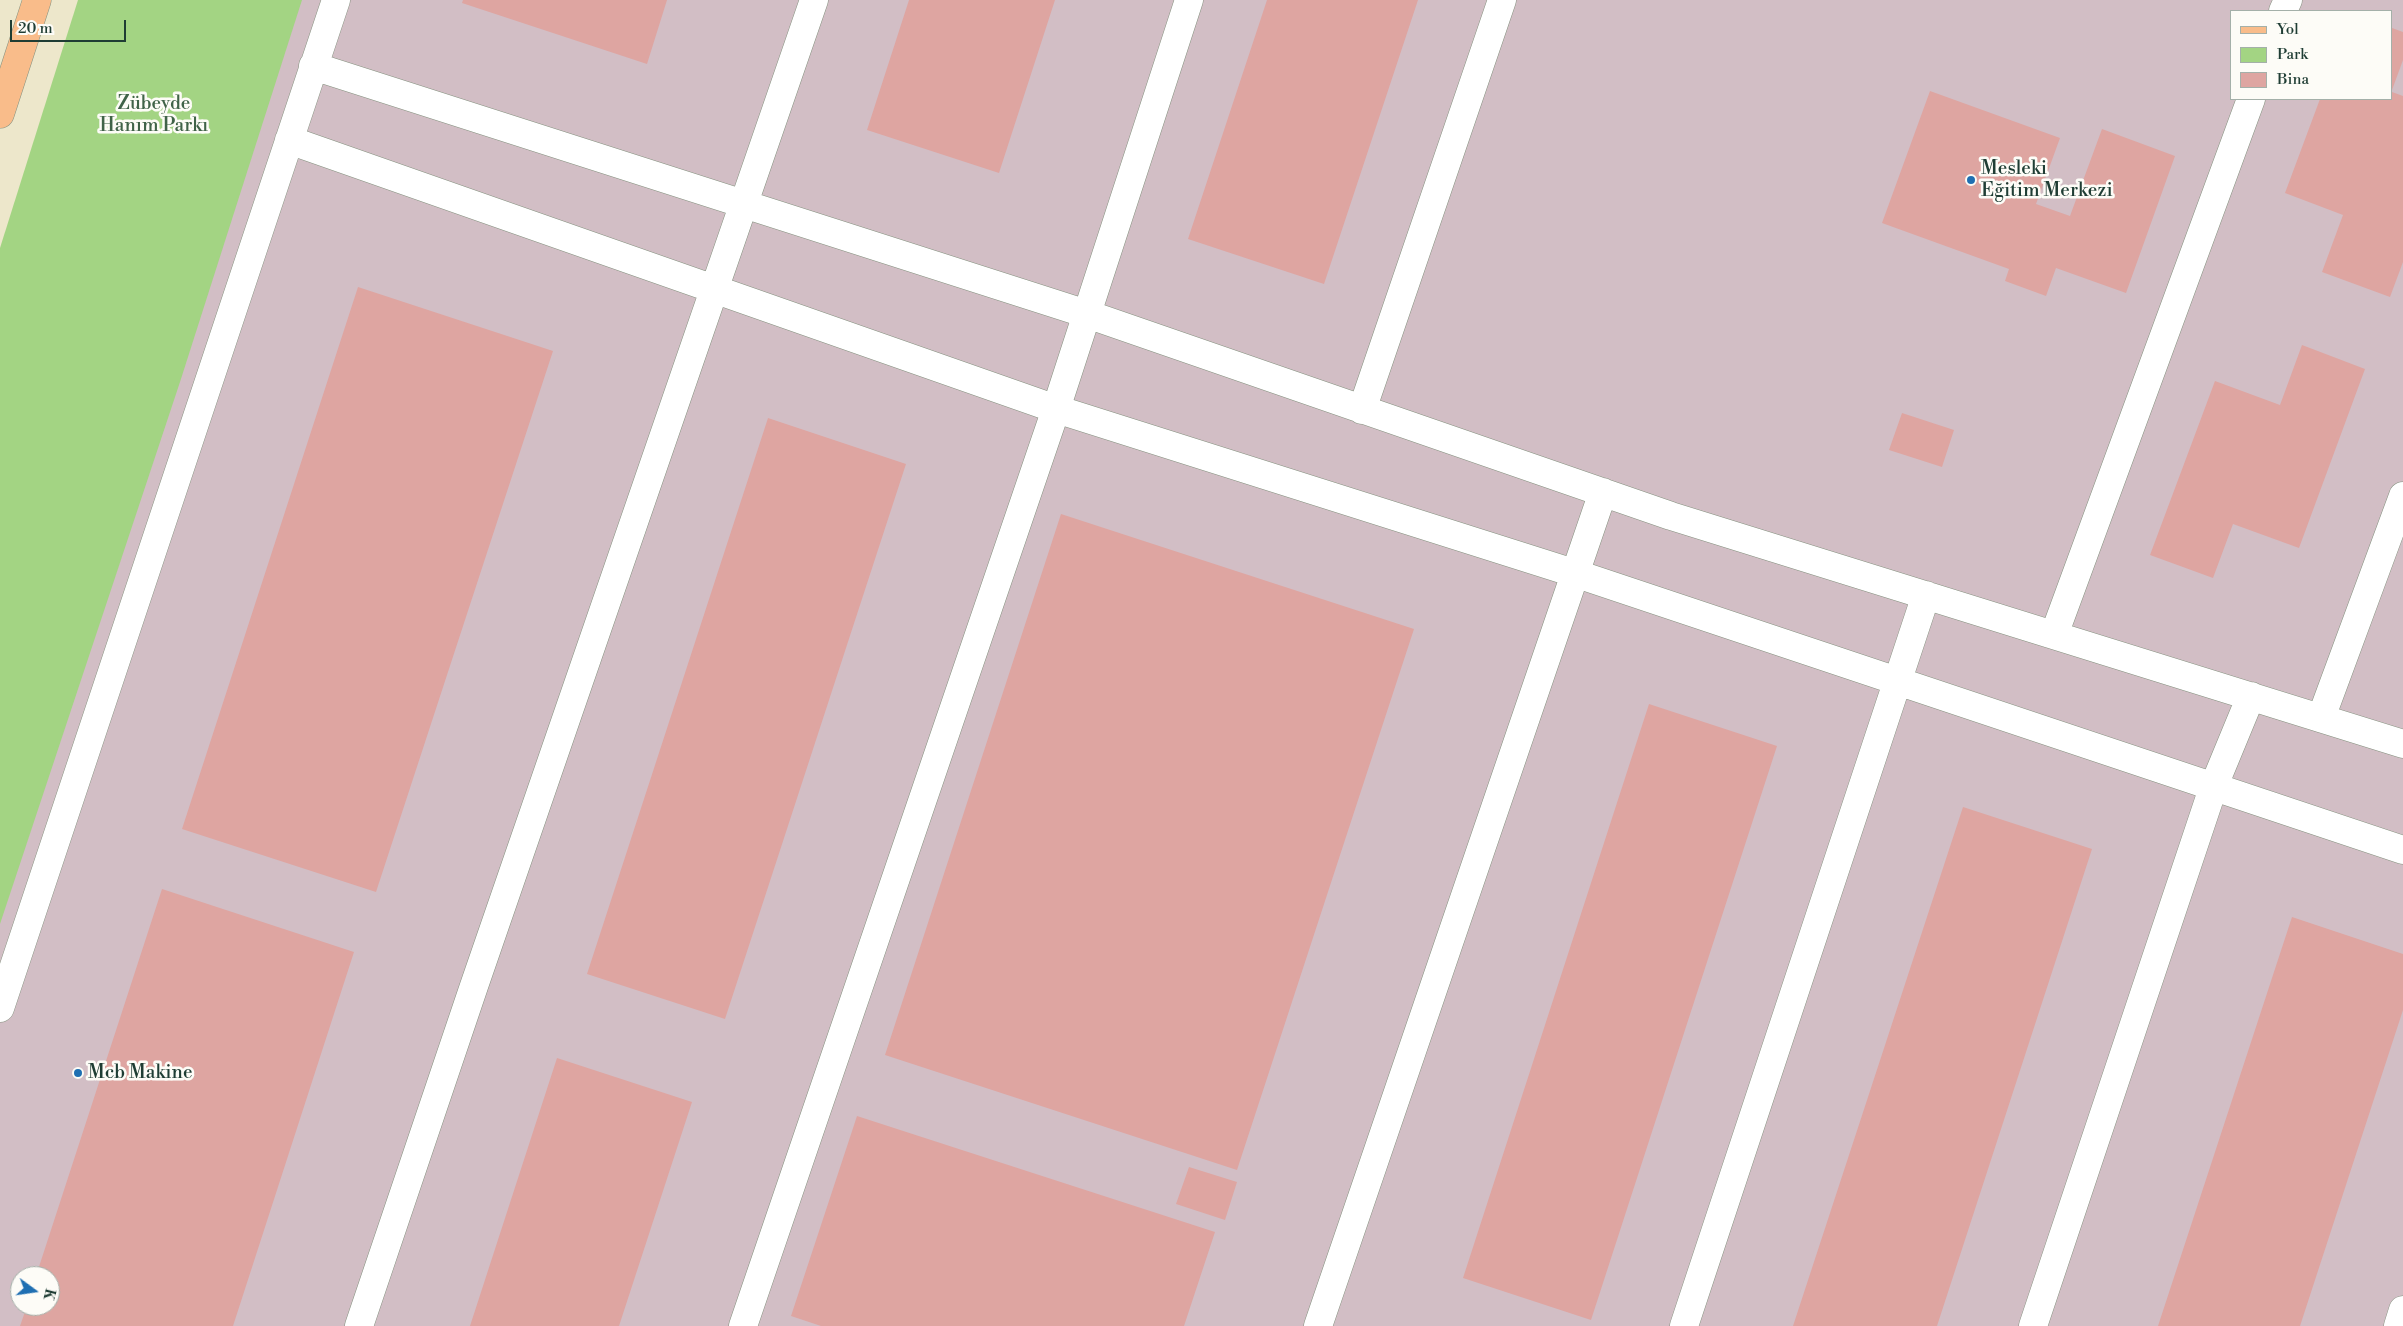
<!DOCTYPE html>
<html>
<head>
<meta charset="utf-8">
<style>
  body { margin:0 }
  #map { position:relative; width:2403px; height:1326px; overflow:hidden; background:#ede7cb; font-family:"Libre Bodoni",serif }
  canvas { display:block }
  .legend { position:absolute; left:2230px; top:10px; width:162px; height:90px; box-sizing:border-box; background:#fdfcf7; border:1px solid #a4b0a9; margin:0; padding:6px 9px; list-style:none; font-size:15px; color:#1f3d34 }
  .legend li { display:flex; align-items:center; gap:10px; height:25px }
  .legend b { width:25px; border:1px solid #a4b0a9 }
  .north { position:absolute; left:10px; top:1266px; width:50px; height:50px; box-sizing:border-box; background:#fdfcf7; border:1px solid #a4b0a9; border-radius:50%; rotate:104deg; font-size:14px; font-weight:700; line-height:20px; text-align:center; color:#1f3d34 }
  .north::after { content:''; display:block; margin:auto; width:18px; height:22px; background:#1f6fb2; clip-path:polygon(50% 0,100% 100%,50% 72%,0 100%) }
  .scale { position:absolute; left:10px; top:20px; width:116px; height:22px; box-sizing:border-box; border:2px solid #1f3d34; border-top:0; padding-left:6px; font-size:15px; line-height:18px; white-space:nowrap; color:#1f3d34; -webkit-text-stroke:4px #fdfcf7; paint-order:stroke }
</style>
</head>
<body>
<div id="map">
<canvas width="2403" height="1326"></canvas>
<ul class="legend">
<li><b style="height:6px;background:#f9bc8a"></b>Yol</li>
<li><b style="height:14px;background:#a3d483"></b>Park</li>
<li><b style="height:14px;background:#dea5a1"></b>Bina</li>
</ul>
<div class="north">K</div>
<div class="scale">20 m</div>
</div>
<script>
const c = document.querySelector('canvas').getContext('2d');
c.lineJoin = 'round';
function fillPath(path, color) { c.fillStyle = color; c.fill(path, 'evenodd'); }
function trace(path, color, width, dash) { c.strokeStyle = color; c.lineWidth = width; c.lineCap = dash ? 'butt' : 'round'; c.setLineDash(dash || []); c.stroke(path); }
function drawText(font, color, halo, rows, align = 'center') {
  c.font = font + ' "Libre Bodoni",serif'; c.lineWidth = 5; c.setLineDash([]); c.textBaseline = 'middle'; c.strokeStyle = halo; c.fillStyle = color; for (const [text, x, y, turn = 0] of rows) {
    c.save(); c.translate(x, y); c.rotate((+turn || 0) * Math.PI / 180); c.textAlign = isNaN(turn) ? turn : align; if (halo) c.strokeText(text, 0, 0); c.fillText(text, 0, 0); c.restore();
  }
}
fillPath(new Path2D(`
  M281 0H2403V1326H0V872ZM2232 11H2392V99H2232ZM20 1276H50V1306H20Z`), '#d2bec5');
fillPath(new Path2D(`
  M78 0H302L180 382 0 924V248Z`), '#a3d483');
fillPath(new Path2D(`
  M463 0H667L647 64 462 3Z
  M909 0H1055L999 173 867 130Z
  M1267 0H1418L1324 284 1188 239Z
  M2392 28 2403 32V60L2392 90Z
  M1930 91 2060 138 2036 204 2070 216 2102 129 2175 156 2126 293 2056 268 2046 296 2005 281 2009 269 1882 223Z
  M2392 92 2403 96V262L2390 297 2322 272 2343 215 2285 193 2320 99H2392Z
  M358 287 553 351 376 892 182 829Z
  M2302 345 2365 369 2299 548 2233 524 2213 578 2150 555 2215 381 2280 405Z
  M1902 413 1954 430 1942 467 1889 450Z
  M768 418 906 464 725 1019 587 974Z
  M1061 514 1414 629 1237 1170 885 1055Z
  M1649 704 1777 746 1591 1320 1463 1278Z
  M1963 807 2092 849 1937 1326H1793Z
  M162 889 354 952 233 1326H20L27 1306H50V1276H36Z
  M2292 917 2403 954V1010L2300 1326H2158Z
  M557 1058 692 1102 619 1326H470Z
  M857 1116 1215 1232 1184 1326H821L791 1316Z
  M1189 1167 1237 1182 1225 1220 1176 1204Z`), '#dea5a1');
const minor = new Path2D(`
  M2283 11 2288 0
  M313 66 1087 314 1671 516 2403 744
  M289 140 1056 409 1577 574 2403 850
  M1362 410 1502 0
  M2054 635 2251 99
  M2321 718 2403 496
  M0 1008 336 0
  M359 1326 474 986 814 0
  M743 1326 1056 409 1189 0
  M1318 1326 1603 492
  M1684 1326 1926 595
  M2033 1326 2213 788 2251 696
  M2398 1326 2403 1310`);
const major = new Path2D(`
  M0 114 37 0`);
trace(minor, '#869280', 29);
trace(major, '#869280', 29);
trace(minor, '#fff', 28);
trace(major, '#f9bc8a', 28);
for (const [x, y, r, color] of [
  [1971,180,5,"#1f6fb2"],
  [78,1073,5,"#1f6fb2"]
]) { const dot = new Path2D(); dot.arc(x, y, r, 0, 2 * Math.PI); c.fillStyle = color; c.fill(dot); trace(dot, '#fdfcf7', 2); }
drawText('19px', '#406348', '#fdfcf7', [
  ["Zübeyde",154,104],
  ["Hanım Parkı",154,126]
]);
drawText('19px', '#1f3d34', '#fdfcf7', [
  ["Mesleki",1981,169],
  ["Eğitim Merkezi",1981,191],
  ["Mcb Makine",88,1073]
], 'left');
</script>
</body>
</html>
